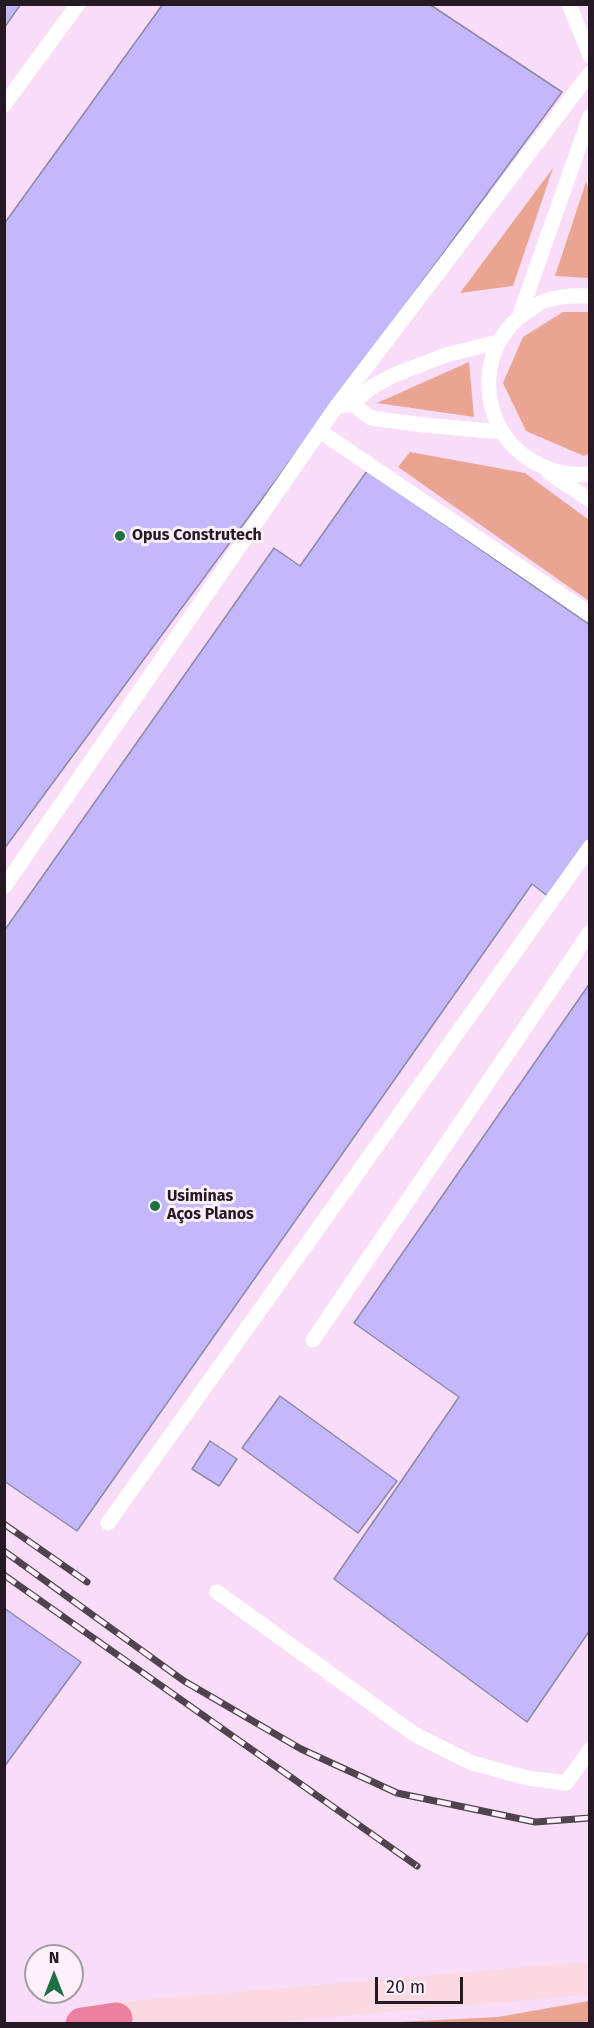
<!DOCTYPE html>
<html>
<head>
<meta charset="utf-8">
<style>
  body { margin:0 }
  #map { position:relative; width:594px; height:2028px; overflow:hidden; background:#f9ddf8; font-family:"Fira Sans",sans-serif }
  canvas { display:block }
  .frame { position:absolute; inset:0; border:6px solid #251a24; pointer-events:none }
  .north { position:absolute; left:24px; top:1944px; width:60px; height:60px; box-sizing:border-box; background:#fcf0fb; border:2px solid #a69aa5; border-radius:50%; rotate:0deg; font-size:16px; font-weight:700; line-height:24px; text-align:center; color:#251a24 }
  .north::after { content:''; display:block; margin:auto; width:21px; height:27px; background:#1c7042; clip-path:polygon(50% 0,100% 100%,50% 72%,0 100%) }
  .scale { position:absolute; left:375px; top:1977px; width:88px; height:27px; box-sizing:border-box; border:3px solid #251a24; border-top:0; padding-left:8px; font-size:18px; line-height:21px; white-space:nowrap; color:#251a24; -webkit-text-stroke:4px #fcf0fb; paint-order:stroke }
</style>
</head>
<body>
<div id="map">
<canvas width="594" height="2028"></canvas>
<div class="frame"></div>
<div class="north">N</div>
<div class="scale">20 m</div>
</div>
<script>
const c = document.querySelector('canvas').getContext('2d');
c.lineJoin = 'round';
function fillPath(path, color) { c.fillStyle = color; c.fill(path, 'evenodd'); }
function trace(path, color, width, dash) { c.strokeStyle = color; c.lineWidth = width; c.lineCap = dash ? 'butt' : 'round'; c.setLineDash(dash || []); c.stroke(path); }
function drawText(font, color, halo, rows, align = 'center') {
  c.font = font + ' "Fira Sans",sans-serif'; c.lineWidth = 6; c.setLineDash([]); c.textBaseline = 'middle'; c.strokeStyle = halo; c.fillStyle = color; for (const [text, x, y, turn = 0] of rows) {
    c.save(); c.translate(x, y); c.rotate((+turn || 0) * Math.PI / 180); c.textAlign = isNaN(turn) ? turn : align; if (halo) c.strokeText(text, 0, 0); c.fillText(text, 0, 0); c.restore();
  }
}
fillPath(new Path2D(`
  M553 168 513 286 460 293Z
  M586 182 590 193 589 278 555 276Z
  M563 312H589L590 453 584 456 526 431 503 383 523 337Z
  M469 362 474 417 377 403Z
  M410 452 525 473 589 520V601L398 467Z
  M589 2001V2023H379L498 2017Z`), '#e9a592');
const building = new Path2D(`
  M4 4H21L4 28Z
  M163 4H429L562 92 4 849V224Z
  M367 471 590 625V841L549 897 532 884 77 1531 4 1481V931L274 548 300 566Z
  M590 983V1630L527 1722 334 1579 459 1397 354 1323Z
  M280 1396 397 1481 358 1533 242 1448Z
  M210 1441 237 1459 219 1486 192 1469Z
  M4 1608 81 1662 4 1767Z`);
fillPath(building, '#c4b7fb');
trace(building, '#8d88a8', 1.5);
trace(new Path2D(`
  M569 4 590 56
  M4 105 78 4
  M590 296C574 295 559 296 544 301 538 303 533 308 528 311 473 346 477 428 532 461 550 472 569 476 590 474
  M519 317 590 116
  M352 404 371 418 424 425 502 432
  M336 407 352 404 373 386 394 375 446 355 498 342
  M321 432 590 614
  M549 473 590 500
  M4 887 336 407 590 73
  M313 1340 590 932
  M108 1523 590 847
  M217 1592 414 1734 472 1763 528 1778 566 1783 590 1750`), '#fff', 15);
trace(new Path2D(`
  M116 2019 590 1978`), '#fad9e2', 33);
trace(new Path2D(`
  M82 2024 116 2019`), '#ed7fa0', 33);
const rail = new Path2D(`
  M4 1524 87 1582
  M4 1551 184 1681 301 1749 397 1793 535 1822 590 1818
  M4 1575 417 1866`);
trace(rail, '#50424f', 7);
trace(rail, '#fcf0fb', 4.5, [14]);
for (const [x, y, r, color] of [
  [120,536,6,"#1c7042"],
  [155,1206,6,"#1c7042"]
]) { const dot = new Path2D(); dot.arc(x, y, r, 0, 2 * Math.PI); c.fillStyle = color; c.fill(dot); trace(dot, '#fcf0fb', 2); }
drawText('bold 16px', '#251a24', '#fcf0fb', [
  ["Opus Construtech",132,536],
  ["Usiminas",167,1197],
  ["Aços Planos",167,1215]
], 'left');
</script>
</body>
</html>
